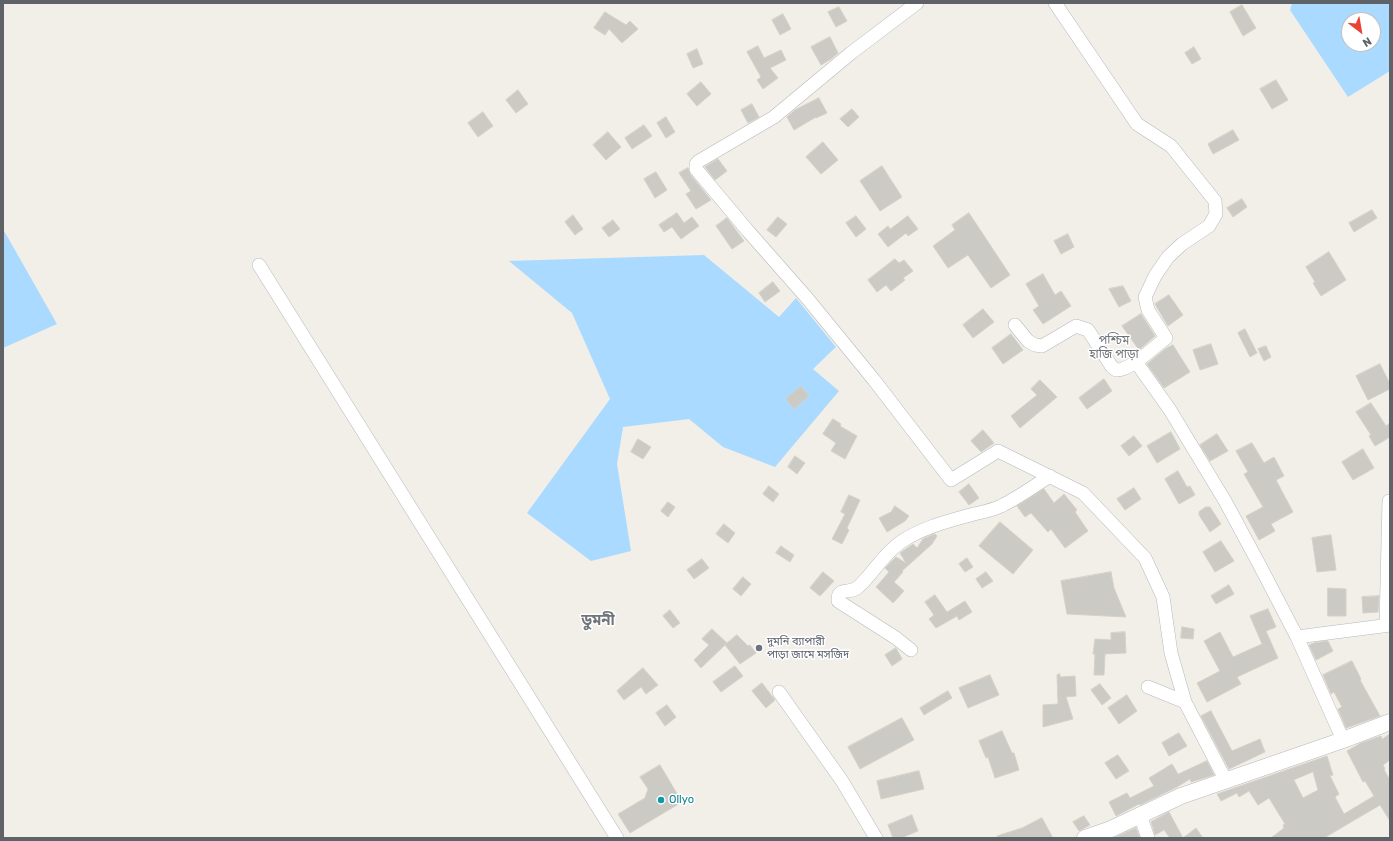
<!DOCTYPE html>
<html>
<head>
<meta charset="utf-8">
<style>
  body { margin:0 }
  #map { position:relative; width:1393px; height:841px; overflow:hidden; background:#f1efe8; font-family:Rubik,sans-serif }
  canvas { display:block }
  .frame { position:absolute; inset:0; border:4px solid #5f6368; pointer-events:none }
  .north { position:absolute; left:1341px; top:12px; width:40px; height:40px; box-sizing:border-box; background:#fff; border:1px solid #bfc1c3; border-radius:50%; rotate:149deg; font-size:11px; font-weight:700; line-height:16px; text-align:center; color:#5f6368 }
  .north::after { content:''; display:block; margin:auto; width:14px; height:18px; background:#ea4335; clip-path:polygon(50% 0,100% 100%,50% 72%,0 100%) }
</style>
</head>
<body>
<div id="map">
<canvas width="1393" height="841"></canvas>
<div class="frame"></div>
<div class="north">N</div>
</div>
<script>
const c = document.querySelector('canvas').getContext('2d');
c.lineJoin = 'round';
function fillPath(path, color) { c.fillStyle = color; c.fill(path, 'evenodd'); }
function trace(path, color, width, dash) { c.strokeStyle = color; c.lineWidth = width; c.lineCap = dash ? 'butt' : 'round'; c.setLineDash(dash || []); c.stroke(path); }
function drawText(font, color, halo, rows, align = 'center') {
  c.font = font + ' Rubik,"Noto Sans Bengali",sans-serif'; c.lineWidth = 3; c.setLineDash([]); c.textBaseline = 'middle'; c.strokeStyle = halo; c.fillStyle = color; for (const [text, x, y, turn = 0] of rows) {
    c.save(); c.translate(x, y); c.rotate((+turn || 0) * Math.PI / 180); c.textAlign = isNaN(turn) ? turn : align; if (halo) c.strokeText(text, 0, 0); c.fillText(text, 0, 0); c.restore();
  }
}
fillPath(new Path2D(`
  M1292 3H1390V71L1348 97 1290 10ZM1349 20H1373V44H1349Z
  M3 229 57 324 3 348Z
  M704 255 779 317 796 298 836 347 813 369 839 391 775 467 723 447 689 419 623 427 617 464 631 551 591 561 527 513 610 399 572 313 509 261Z`), '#aadaff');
const building = new Path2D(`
  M1242 5 1256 28 1243 36 1230 12Z
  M839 7 847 21 836 27 828 12Z
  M605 12 626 25 630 21 638 29 622 43 609 29 605 35 594 28Z
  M783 14 791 29 780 35 772 20Z
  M830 37 838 53 831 59 821 65 811 47Z
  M758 46 764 58 781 50 786 60 770 68 778 78 763 89 757 80 761 77 747 52Z
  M1194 47 1201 59 1192 64 1185 53Z
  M697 49 703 64 693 68 687 54Z
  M1276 80 1288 100 1272 109 1260 89Z
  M701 82 711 94 697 106 687 94Z
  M518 90 528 104 516 113 506 100Z
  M819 98 827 113 816 118V117L794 130 787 117 795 110Z
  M752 104 759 117 748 123 741 110Z
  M852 109 859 117 848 127 840 119Z
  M483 112 493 126 478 137 468 123Z
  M666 117 675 132 666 138 657 123Z
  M644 125 652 136 632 149 625 138Z
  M1233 130 1239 140 1213 154 1208 144Z
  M608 132 621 147 606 160 593 145Z
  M823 142 838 160 821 174 806 157Z
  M718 159 727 171 715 180 705 167Z
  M882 166 902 197 880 211 860 181Z
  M688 168 690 174 711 200 696 209 686 194 691 191 679 173Z
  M656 172 667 190 655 198 644 179Z
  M1242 199 1247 207 1233 217 1227 208Z
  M1372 210 1377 218 1354 232 1349 223Z
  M677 213 684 223 692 217 699 226 681 239 672 227 664 232 659 225Z
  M969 213 1010 275 991 288 968 255 948 268 933 246 955 230 952 225Z
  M573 215 583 229 575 235 565 222Z
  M856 216 866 229 856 237 846 223Z
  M908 216 918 229 908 236 906 233 888 247 878 234 888 226 890 229Z
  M778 217 787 224 776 237 767 230Z
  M727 218 744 241 732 249 716 226Z
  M613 220 620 229 609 237 602 228Z
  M1068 234 1074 247 1061 254 1054 241Z
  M1329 252 1346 280 1321 296 1313 283 1315 282 1306 267Z
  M895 259 899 263 904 260 913 271 903 278 905 280 891 291 886 285 877 292 868 280Z
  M1043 274 1055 295 1061 291 1071 306 1043 324 1033 310 1039 306 1026 284Z
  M773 282 780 291 765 302 759 293Z
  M1123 286 1131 301 1119 307 1109 289Z
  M1169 295 1183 315 1168 326 1155 304Z
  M983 309 994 322 973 338 963 325Z
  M1141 314 1155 336 1139 350 1122 326Z
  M1245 329 1257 353 1250 357 1238 333Z
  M1011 334 1023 350 1003 364 992 348Z
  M1211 344 1218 364 1200 370 1193 350Z
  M1173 345 1190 372 1164 388 1147 364 1165 349Z
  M1266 346 1271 357 1264 361 1258 349Z
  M1380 364 1390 384V389L1368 400 1356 376Z
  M1104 379 1112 391 1087 409 1079 398Z
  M1040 380 1057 397 1020 428 1011 416 1037 395 1031 389Z
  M801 386 809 396 794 409 786 399Z
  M1371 403 1386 426 1390 423V437L1375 446 1369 436 1371 435 1356 412Z
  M833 419 841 424 840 426 857 436 845 459 831 451 836 443 823 434Z
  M983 430 994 443 981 452 971 441Z
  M1171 432 1180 449 1157 463 1147 446Z
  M1217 434 1228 451 1210 461 1200 445Z
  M1134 436 1142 446 1129 456 1121 446Z
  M638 439 651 447 643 459 631 452Z
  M1252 443 1264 463 1274 457 1284 476 1276 480 1293 512 1271 524 1275 531 1259 540 1246 516 1263 507 1244 474 1248 472 1236 451Z
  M1363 449 1374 468 1353 480 1342 462Z
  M795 456 805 463 797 474 788 467Z
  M1178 471 1187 487 1190 486 1195 495 1179 504 1165 479Z
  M969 484 979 498 969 505 959 492Z
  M769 486 779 494 773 502 763 494Z
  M1134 488 1141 499 1125 510 1117 499Z
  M1044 489 1054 503 1064 494 1077 510 1075 512 1088 531 1065 548 1051 529 1048 532 1031 513 1025 517 1017 506Z
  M849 495 860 500 847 528 849 530 842 544 832 539 845 514 841 512Z
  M668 502 675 507 668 517 661 511Z
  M895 506 909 516 905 521 887 532 879 518 891 512Z
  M1206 507H1210L1221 524 1210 532 1199 515V512Z
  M1000 522 1033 550 1013 574 979 546Z
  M724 524 735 533 728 543 716 534Z
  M935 534 937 536 932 544 902 571 903 572 894 582 904 591 893 603 876 587 889 572 885 568 896 557 906 563 900 553 913 544 917 548 923 539Z
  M1331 535 1336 570 1317 572 1312 538Z
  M1221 541 1234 561 1215 572 1203 552Z
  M781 546 794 555 790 562 776 553Z
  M967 558 973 567 965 572 959 564Z
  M702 559 709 568 694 579 687 570Z
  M823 572 834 581 820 596 810 588Z
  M986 572 993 581 982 588 976 579Z
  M1111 572 1114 588 1126 617 1067 614 1061 581Z
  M743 577 751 584 741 596 733 589Z
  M1229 585 1234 594 1216 604 1211 596Z
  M1328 588 1346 589V616H1328Z
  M935 595 947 612 965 601 972 612 959 620 957 616 936 628 929 619 934 615 925 602Z
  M1379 596 1378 612 1363 613 1362 597Z
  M1268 609 1276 627 1266 631 1278 658 1237 677 1241 684 1207 702 1197 683 1220 671 1204 641 1220 632 1233 657 1262 644 1250 616Z
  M670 610 680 623 673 628 663 616Z
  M1182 627 1194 629 1193 639 1181 638Z
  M712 629 727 643 701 668 694 660 709 645 702 639Z
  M1125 632 1126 653 1105 654 1104 675H1094L1095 654H1093L1095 639 1111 640V633Z
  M737 635 748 646 750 645 756 653 740 664 725 645Z
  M1328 641 1333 651 1316 660 1309 645 1314 643Z
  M896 648 902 659 892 666 885 655Z
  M1352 661 1361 679 1360 680 1380 716 1346 728 1338 709 1342 707 1334 692 1331 694 1323 675Z
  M735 666 743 676 721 692 713 682Z
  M643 668 658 685 646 694 641 687 624 700 617 691Z
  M1060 674V677L1075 676 1076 696 1066 697 1073 719 1043 727V705L1058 704 1057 675Z
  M990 675 999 695 968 708 959 688Z
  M762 683 775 700 766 708 752 691Z
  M1100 684 1111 698 1102 705 1091 690Z
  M948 691 952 698 924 715 920 708Z
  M1127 695 1137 711 1119 724 1108 708Z
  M667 705 676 717 665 726 656 713Z
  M1211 711 1232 751 1260 739 1265 752 1229 769 1201 716Z
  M902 718 914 740 860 769 848 747Z
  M1002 731 1012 753H1014L1019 770 995 778 988 757 986 758 979 741Z
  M1179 733 1187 746 1169 756 1162 743Z
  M1390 734V760L1383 765 1385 769 1384 770 1390 780V821L1380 805 1324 838H1271L1284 828 1283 825 1285 824 1269 798 1258 805 1249 791 1239 797 1237 793 1221 801 1217 794 1327 756 1333 775 1330 776 1339 794 1335 797 1344 814 1374 796 1365 781 1363 782 1347 751 1361 743 1381 736 1382 739ZM1313 772 1318 790 1303 798 1294 780Z
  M1118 755 1129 771 1116 779 1105 763Z
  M1207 761 1214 775 1191 782 1190 779 1177 787 1140 805 1139 804 1116 816 1109 802 1127 793 1130 798 1154 786 1149 778 1172 764 1178 774Z
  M660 765 682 802 630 833 618 814 645 798 648 789 640 777Z
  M919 771 924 789 881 799 877 781Z
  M1169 812 1183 838 1196 828 1203 838H1170L1164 830 1155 835 1151 822Z
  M912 815 918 831 901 838H893L888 825Z
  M1084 816 1090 825 1079 831 1073 822Z
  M1042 818 1053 838H997V836L1022 828Z
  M1136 828 1140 838H1115L1116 837Z`);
fillPath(building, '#cccac5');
trace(building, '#d6d1c6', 1);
const minor = new Path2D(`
  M917 3 851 53 774 117 699 161 696 164V169L748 231 807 298 874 380 951 480 998 451 1083 493 1145 558 1163 597 1171 653 1185 702 1226 781
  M259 265 617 838
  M1015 325 1028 341 1035 345 1042 346 1076 326 1088 330 1112 367 1116 370C1130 371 1154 347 1166 338L1148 310 1145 297 1155 276 1168 257 1182 244 1209 226 1216 214 1215 201 1171 146 1137 124 1055 3
  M1136 362 1170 410 1225 501 1259 564 1297 637 1343 740
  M1386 625 1389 501
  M1297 637 1390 625
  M911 650 896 638 838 601C837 587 849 594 857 588 873 574 883 554 901 542 923 527 949 521 974 514 983 512 993 510 1001 506 1018 498 1034 486 1050 476
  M1148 687 1185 702
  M779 692 842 781 876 838
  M1140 815 1148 838`);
const tertiary = new Path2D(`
  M1085 838 1111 829 1181 796 1343 740 1390 722`);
trace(minor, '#b5b8bc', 14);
trace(tertiary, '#b5b8bc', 17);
trace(minor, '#fff', 13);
trace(tertiary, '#fff', 16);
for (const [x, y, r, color] of [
  [759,648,4,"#6b7280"],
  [661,800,4,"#0f9aa8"]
]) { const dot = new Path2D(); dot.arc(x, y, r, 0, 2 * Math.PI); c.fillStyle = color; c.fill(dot); trace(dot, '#fff', 1.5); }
drawText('11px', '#5b616d', '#fff', [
  ["দুমনি ব্যাপারী",767,642],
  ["পাড়া জামে মসজিদ",767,655]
], 'left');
drawText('11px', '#0d838f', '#fff', [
  ["Ollyo",669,800]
], 'left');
drawText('12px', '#70757a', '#fff', [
  ["পশ্চিম",1114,341],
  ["হাজি পাড়া",1114,355]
]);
drawText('bold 15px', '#70757a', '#fff', [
  ["ডুমনী",598,621]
]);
</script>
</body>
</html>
